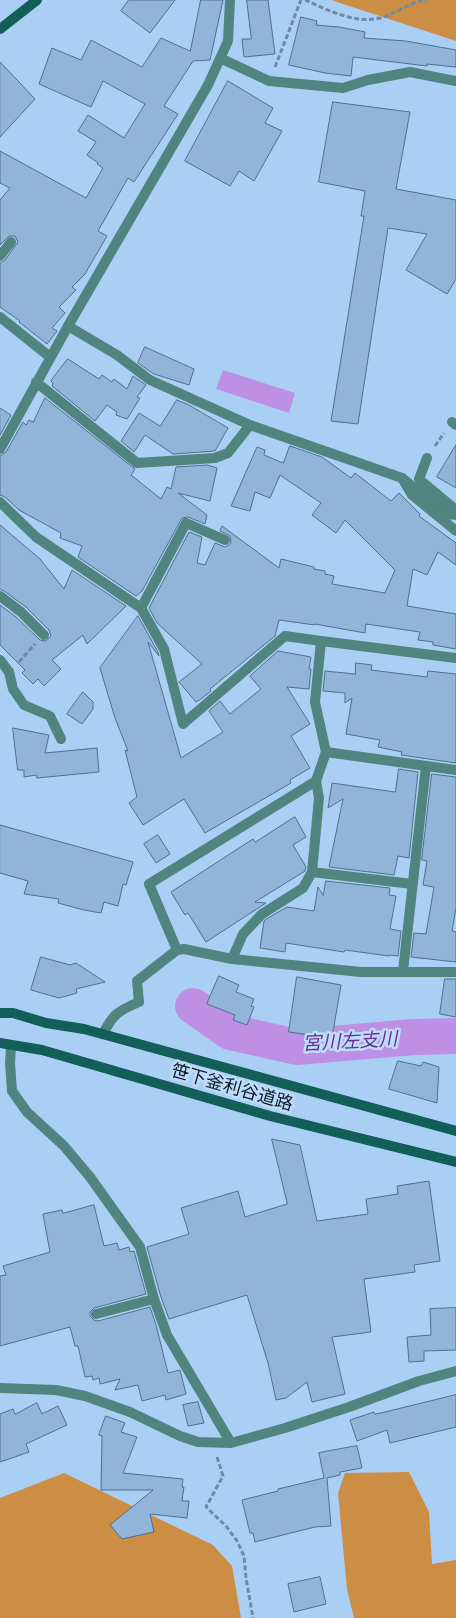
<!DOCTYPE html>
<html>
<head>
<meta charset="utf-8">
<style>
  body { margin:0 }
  canvas { display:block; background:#aacff4 }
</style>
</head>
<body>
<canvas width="456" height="1618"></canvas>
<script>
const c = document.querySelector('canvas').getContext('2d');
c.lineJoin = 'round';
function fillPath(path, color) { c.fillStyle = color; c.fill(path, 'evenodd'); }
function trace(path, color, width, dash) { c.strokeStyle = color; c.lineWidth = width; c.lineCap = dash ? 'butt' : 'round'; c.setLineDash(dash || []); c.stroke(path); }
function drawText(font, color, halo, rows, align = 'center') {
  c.font = font + ' "Zilla Slab","Noto Sans JP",serif'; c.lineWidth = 5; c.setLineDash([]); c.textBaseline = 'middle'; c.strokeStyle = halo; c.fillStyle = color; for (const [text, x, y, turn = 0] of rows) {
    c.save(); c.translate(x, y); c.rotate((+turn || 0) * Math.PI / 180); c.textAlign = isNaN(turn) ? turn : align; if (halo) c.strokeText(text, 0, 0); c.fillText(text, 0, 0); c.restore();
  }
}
fillPath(new Path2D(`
  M332 0H456V41L340 3Z
  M409 1472 429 1512 432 1564 456 1560V1618H354L347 1589 338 1493 345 1473Z
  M64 1473 213 1545 232 1566 241 1618H0V1498Z`), '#cc8e44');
fillPath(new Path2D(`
  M223 370 295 393 289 413 216 389Z`), '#be90e5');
trace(new Path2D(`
  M193 1006 230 1032 297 1047 414 1037 456 1036`), '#be90e5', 36);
const building = new Path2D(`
  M129 0H175L150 33 121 11Z
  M201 0H223L210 60 193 61 164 106 178 114 134 182 128 178 98 231 107 236 85 274 72 287 76 290 59 307 65 313 52 328 57 331 47 344 19 322 20 321 0 307V263L5 260 18 242 15 236H9L0 245V200L10 188 0 183V151L86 198 103 168 97 164 98 163 87 155 96 142 78 131 88 115 124 138 145 104 103 81 91 107 39 84 52 48 81 60 91 40 142 67 161 38 190 51Z
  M247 0H268L275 54 244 57 242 39H251Z
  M301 17 317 21 316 25 339 27 365 32 364 38 406 41 456 50V67L427 64V66L353 57 351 76 325 73 289 65Z
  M0 62 35 99 0 137Z
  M228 81 273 108 265 123 282 131 254 181 239 171 230 186 185 161Z
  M333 102 410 112 396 189 456 200V279L447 294 406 270 427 234 388 228 358 424 331 421 364 216H361L365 191 319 182Z
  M145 347 194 369 189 385 154 374 138 363Z
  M68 359 99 379 102 375 112 382 114 379 127 389 133 376 146 385 137 397 140 398 127 419 116 415 117 412 107 405 95 421 52 386 53 383 51 381Z
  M45 398 135 469 131 475 161 499 167 487 171 489 176 467 207 465 217 468 210 501 178 493 207 515 205 524 188 517 182 518 142 591 136 596 78 557 82 546 60 538 61 533 19 510 5 497 0 495V456L6 452 23 422 26 425 29 420 33 422Z
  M177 400 189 405 228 428 215 451 173 454 145 435 134 452 121 441 139 413 160 426Z
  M0 408 11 415 0 435Z
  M456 445V488L437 477Z
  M290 446 322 457 351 478 355 473 391 501 399 493 420 514 419 516 456 543V565L438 552 427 575 413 569 407 606 456 614V649L433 645V642L418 640 420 632 366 624 365 633 315 624V625L279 620 275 636 210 689 211 691 201 699 196 702 179 682 202 664 157 623 149 608 189 532 202 537 197 563 205 565 215 543 225 547 229 545 231 542 230 536 220 531 222 526 279 568 281 559 314 567V569L325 571V574L334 576 332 584 385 593 395 570 345 520 336 533 312 515 321 503 280 475 270 498 255 492 250 511 231 506 257 447 265 450 264 455 283 463Z
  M0 525 40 559 64 589 72 570 126 606 87 644 83 635 52 660 61 669 44 686 38 679 33 684 22 673 25 670 0 645V605L16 617 40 640 46 641 51 636 49 630 26 607 4 591 0 589Z
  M138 616 158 652 159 656 148 642 181 758 223 732 209 711 220 701 230 714 261 689 250 676 278 651 311 657 309 669H311L309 689 287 687 310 724 291 736 310 768 290 780 291 783 205 833 184 799 143 825 129 803 137 797 125 750 128 751 115 718 100 668Z
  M356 663 372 665 371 670 427 677 428 671 456 674V763L401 755 402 752 378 747 380 740 346 734 352 698 345 703V693L323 691 325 671 355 674Z
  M83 692 93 702V709L82 724 67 714Z
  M13 728 49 735 45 753 97 748 99 772 37 778 36 775 24 777V770H18Z
  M399 769 418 772 409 858 398 856 394 875 329 867 343 799 328 808 332 783 395 792Z
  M432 774 456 777V908L452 931 456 932V962L411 957 414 933 426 934 434 887 423 885 427 861 422 860Z
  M295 817 306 837 293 845 306 867 305 871 255 902 266 903 206 942 188 913 185 915 171 892 253 839 255 842Z
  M0 825 133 862 126 885 123 884 118 906 104 902 101 913 84 910 58 903 59 899 24 894 28 881 0 873Z
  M158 835 170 854 156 863 144 844Z
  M326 881 390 888 389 895 396 896 390 929 401 931 398 956 389 955V956L345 950 344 952 286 943 285 952 260 948 264 921 266 919 287 907 314 911 318 887 323 895Z
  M41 957 70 965 76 963 105 982 76 989 77 993 59 998 31 990Z
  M219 976 239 985 236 992 254 999 251 1006 254 1007 247 1025 233 1020 235 1015 207 1004Z
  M297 977 341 985 332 1038 289 1032Z
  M445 979H456V1017L440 1014Z
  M398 1061 421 1066 423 1062 439 1067 437 1103 389 1089Z
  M272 1139 300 1145 317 1221 368 1214 366 1199 398 1194 397 1186 429 1181 440 1261 414 1265 415 1272 364 1279 371 1332 332 1337 345 1394 312 1402 307 1382 286 1398 276 1400 268 1363 247 1295 169 1319 161 1297 147 1247 189 1234 181 1208 238 1191 245 1217 287 1204Z
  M94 1205 104 1246 117 1243 119 1250 129 1247 130 1252 134 1251 146 1294 94 1308 90 1312V1316L94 1320 98 1321 150 1307 156 1325 168 1373 180 1370 186 1394 166 1400 165 1395 142 1401 138 1385 115 1390 120 1379 100 1384 99 1378 93 1380 92 1376 85 1377 78 1346H75L70 1327 0 1346V1276L6 1275 3 1266 50 1252 43 1214 62 1210 63 1213Z
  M456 1308V1350L424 1351V1361L409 1362 407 1337 431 1335 430 1309Z
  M456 1395V1427L390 1443 387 1430 357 1441 350 1420 374 1412 375 1414Z
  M198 1402 204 1423 188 1426 183 1405Z
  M37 1403 42 1414 58 1406 67 1425 26 1444 29 1452 0 1462V1414L13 1409 15 1414Z
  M106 1416 125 1423 121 1432 137 1437 123 1473 183 1479 182 1487H184L182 1501H189L187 1518 150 1514 154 1532 122 1539 110 1525 153 1490H101L102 1436 99 1435Z
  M357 1446 362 1468 340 1472V1475L327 1478 331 1526 315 1527 255 1542 253 1533H250L242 1500 278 1491V1489L324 1478 319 1453Z
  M320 1577 326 1604 294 1612 288 1584Z`);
fillPath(building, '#91b5d9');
trace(building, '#4d6f90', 1);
trace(new Path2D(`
  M305 0C328 10 354 24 380 18 396 14 409 2 427 0
  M275 67 301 0
  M435 446 444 433
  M19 662 35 644
  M217 1457 223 1476 206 1507 226 1526 237 1541 244 1556 246 1578 253 1618`), '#6e8aa6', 3, [5, 2.5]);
trace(new Path2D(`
  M0 256 11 242
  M402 478 447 514 456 515
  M0 660 9 672
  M11 1046 10 1063 12 1091 27 1112 64 1146 90 1177
  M96 1314 154 1299`), '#4f847f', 10);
trace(new Path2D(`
  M220 58 269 81 343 88 368 80 410 72 456 81
  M0 317 50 357
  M68 326 117 355 150 380 250 425 402 478 412 495 456 531
  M36 382 137 463 215 458 228 453 250 425
  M452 422 456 425
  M0 449 68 326 208 85 228 41 230 0
  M427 458 419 479 456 510
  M0 502 36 537 141 608 164 649 183 724 285 636 321 641 456 658
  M0 596 21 612 44 635
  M141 608 186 523 225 540
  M9 672 13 689 24 705 50 716 61 739
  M326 752 456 770
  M312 872 412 884
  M177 950 149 884 316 781
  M232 959 243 934 262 914 303 888 312 872 319 798 316 781 326 752 315 702 321 641
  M403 971 426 766
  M103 1034C113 1014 118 1011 139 1002L137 981 177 950 184 949 232 959 361 972H456
  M90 1177 140 1247 154 1299 167 1335 231 1443
  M0 1388 56 1390 85 1396 130 1412 180 1436 198 1442 231 1443 285 1428 349 1407 419 1381 456 1371`), '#4f847f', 10);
trace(new Path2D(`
  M0 29 37 0
  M0 1013H13L46 1023 84 1029 456 1131
  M0 1043 42 1050 270 1116 456 1162`), '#145e59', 10);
drawText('18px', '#0d1b28', '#bedcf9', [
  ["笹下釜利谷道路",232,1088,16]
]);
drawText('italic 19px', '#692f91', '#bedcf9', [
  ["宮川左支川",350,1042,-3]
]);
</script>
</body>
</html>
